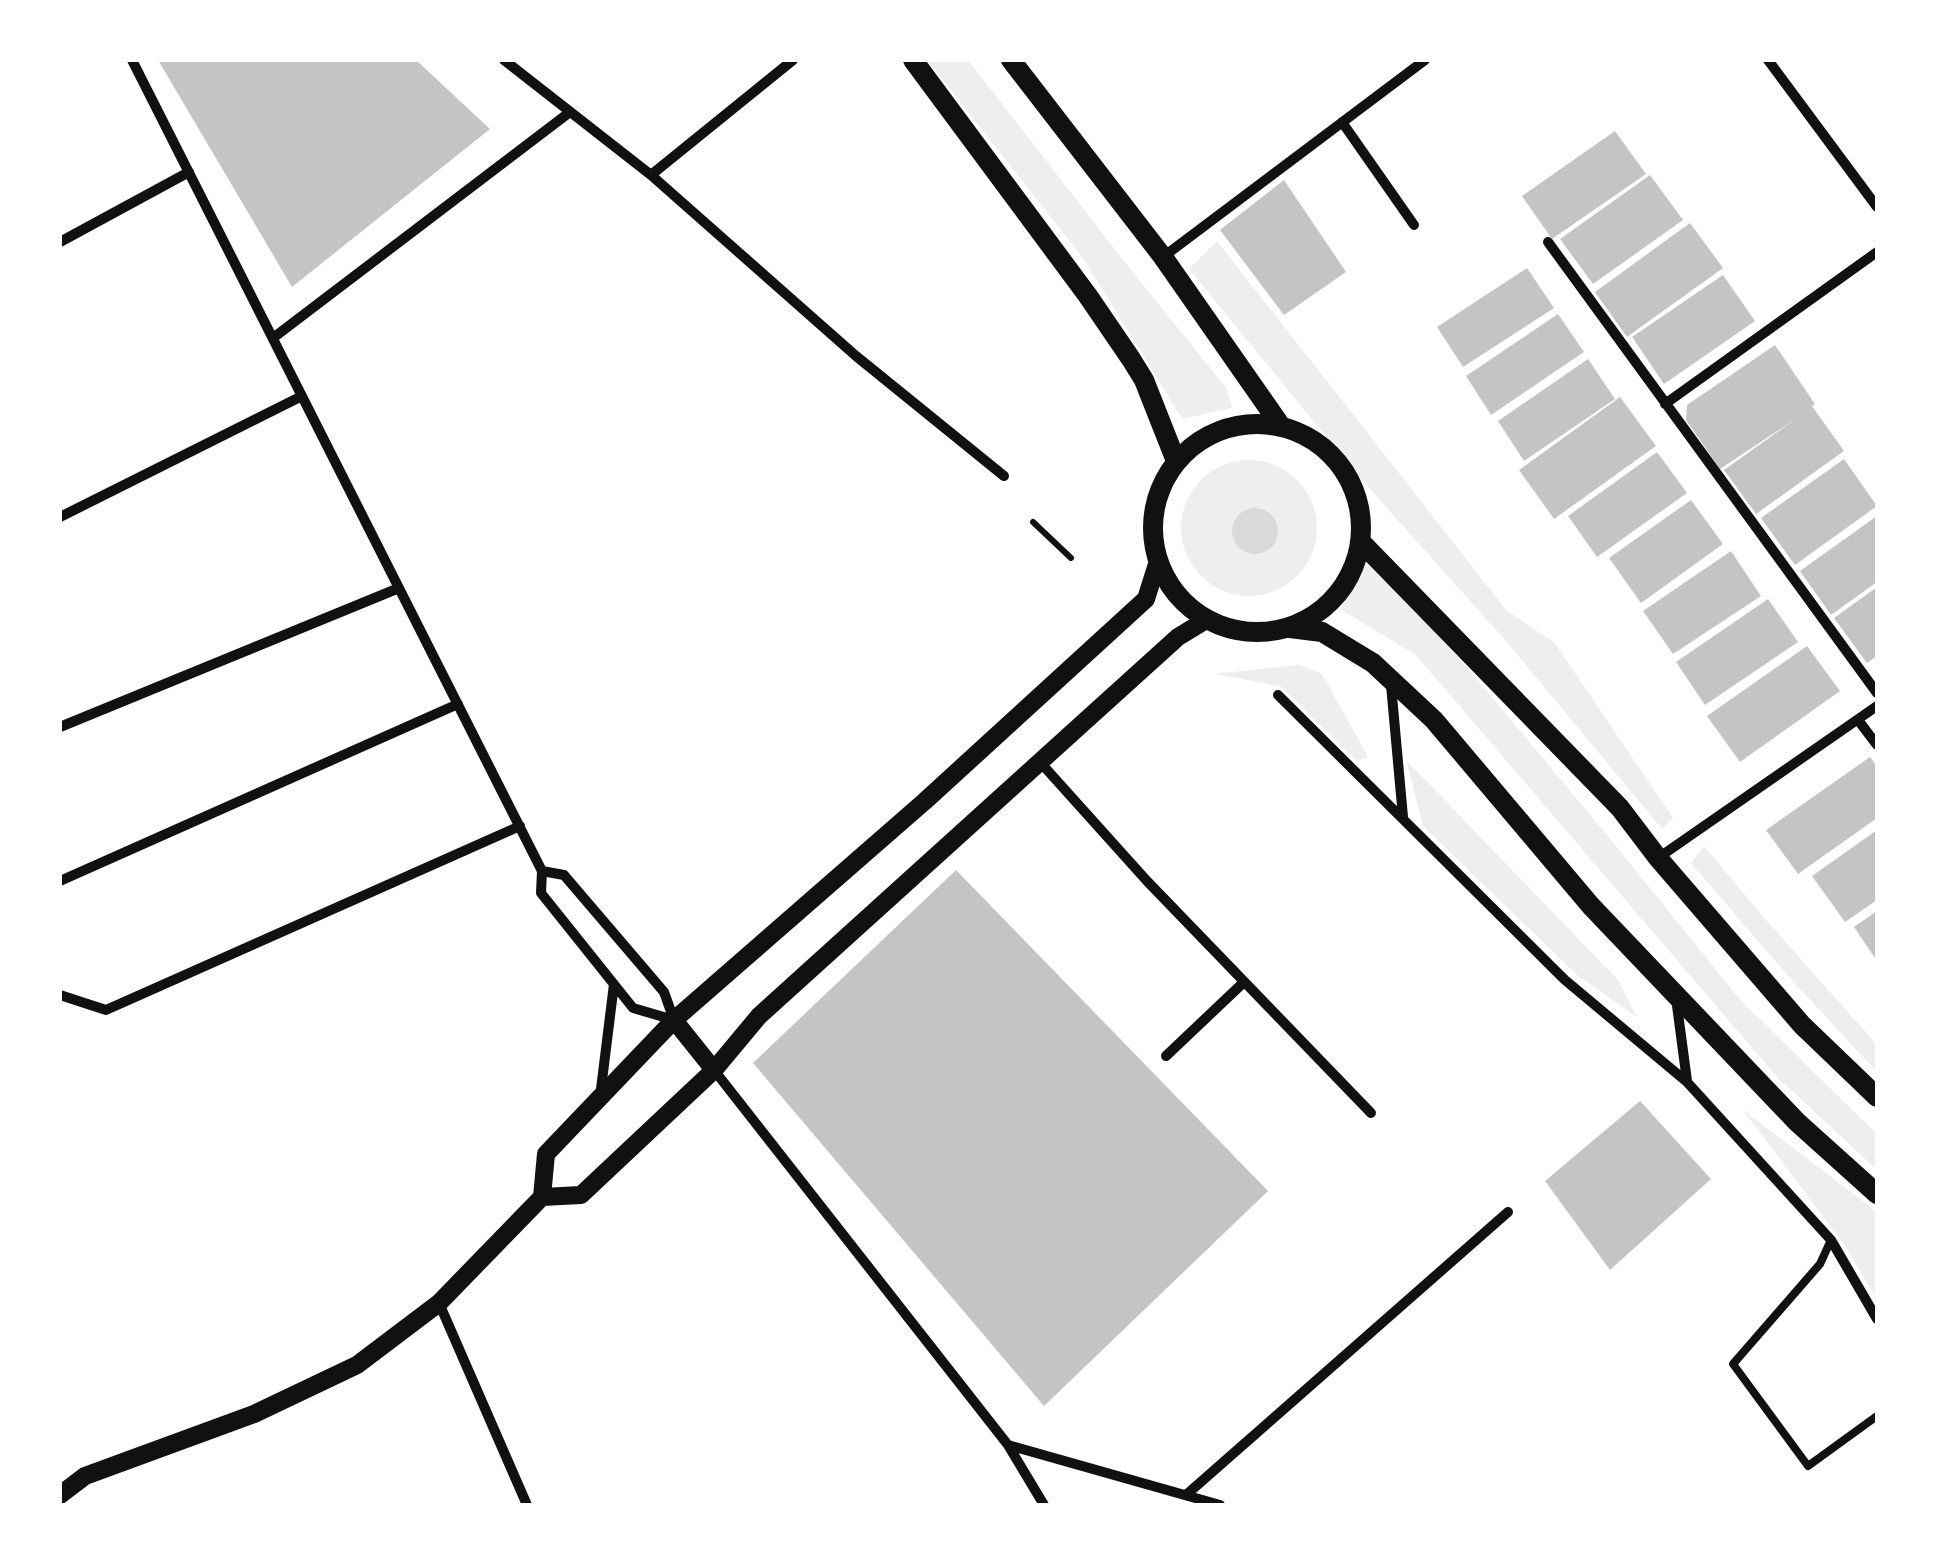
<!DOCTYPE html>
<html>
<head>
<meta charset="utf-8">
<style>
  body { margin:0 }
  #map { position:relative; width:1937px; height:1565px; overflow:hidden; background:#fff; font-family:Cabin,sans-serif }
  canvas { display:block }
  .frame { position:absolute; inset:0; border:62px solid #fff; pointer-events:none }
</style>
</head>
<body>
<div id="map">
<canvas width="1937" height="1565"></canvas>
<div class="frame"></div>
</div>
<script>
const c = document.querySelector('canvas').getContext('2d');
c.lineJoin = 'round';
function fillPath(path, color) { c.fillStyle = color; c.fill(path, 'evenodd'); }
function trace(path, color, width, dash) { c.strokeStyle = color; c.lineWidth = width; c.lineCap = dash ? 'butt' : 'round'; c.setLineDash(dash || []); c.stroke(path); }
fillPath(new Path2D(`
  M927 60H968L1120 256 1227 389 1232 408 1182 419 1083 258Z
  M1217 241 1507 611 1554 642 1673 818 1662 829 1506 641 1360 478 1189 269Z
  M1181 528a68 68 0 1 1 136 0a68 68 0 1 1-136 0Z
  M1369 560 1470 671 1616 846 1741 1001 1877 1134V1170L1776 1076 1416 655 1340 609Z
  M1299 665 1322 674 1368 757 1357 761 1280 686 1214 674Z
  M1406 760 1618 980 1637 1017 1577 975 1423 826Z
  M1704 846 1766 920 1877 1045V1072L1788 976 1691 863Z
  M1743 1110 1877 1212V1299L1845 1246Z`), '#eee');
fillPath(new Path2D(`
  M1232 531a23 23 0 1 1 46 0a23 23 0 1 1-46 0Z`), '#d9d9d9');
fillPath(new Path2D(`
  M158 60H416L490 129 292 287Z
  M1615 131 1646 174 1552 239 1522 196Z
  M1650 175 1683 220 1593 284 1560 239Z
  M1284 180 1346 272 1284 315 1220 230Z
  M1690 223 1723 268 1627 337 1595 292Z
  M1527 268 1554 308 1463 367 1437 327Z
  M1723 275 1755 321 1664 384 1632 337Z
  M1558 314 1584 352 1491 415 1466 376Z
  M1775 345 1815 404 1812 406 1844 451 1756 514 1724 470 1797 418 1720 469 1686 420 1687 405Z
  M1588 359 1615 399 1524 461 1498 421Z
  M1620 397 1656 446 1554 519 1519 470Z
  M1657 452 1687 493 1597 557 1568 516Z
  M1844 459 1877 506 1795 565 1761 518Z
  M1691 500 1723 544 1641 603 1609 558Z
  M1877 516V582L1831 615 1800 571Z
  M1731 551 1761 596 1673 654 1643 611Z
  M1877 587V656L1867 663 1834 618Z
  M1768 599 1798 642 1705 705 1676 662Z
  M1807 646 1840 691 1740 762 1707 716Z
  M1870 757 1877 766V818L1798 874 1766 830Z
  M1877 830V900L1845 922 1812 876Z
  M956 870 1268 1191 1044 1406 753 1063Z
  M1877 911V961L1854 927Z
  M1640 1101 1711 1179 1610 1270 1545 1181Z`), '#c4c4c4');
trace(new Path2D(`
  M1033 522 1071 558`), '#111', 6);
trace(new Path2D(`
  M1831 1240 1820 1264 1733 1364 1808 1466 1877 1416`), '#111', 8);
trace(new Path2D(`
  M132 60 542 871 541 893 633 1008 674 1020
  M504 60 651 175 856 356 1004 476
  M1768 60 1877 207
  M1342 122 1414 225
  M651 175 793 60
  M60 242 189 172
  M1548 242 1877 693
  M1163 257 1425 60
  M273 338 570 112
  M1665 404 1877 252
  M60 517 302 396
  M1391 685 1403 817
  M1278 695 1565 980 1687 1082 1831 1240 1877 1319
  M1858 720 1877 745
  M60 727 399 588
  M1040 762 1147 881 1371 1113
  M1658 858 1877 706
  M542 871 564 875 664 992 674 1020
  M60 881 458 704
  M60 995 106 1010 520 826
  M1676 998 1687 1081
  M1166 1056 1244 982
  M714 1070 1008 1445 1044 1505
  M600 1097 614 984
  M439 1303 527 1505
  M1008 1445 1220 1505
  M1186 1495 1508 1212`), '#111', 10);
trace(new Path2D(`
  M674 1020 714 1070
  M542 1197 581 1195 714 1070 759 1016 1178 637 1206 620
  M60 1495 85 1476 254 1414 357 1365 439 1303 542 1197 546 1154 674 1020 925 801 1146 599 1158 561`), '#111', 18);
trace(new Path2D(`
  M913 60 1088 296 1131 359 1144 380 1176 461
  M1011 60 1163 257 1281 426
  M1153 528a104 104 0 1 1 208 0a104 104 0 1 1-208 0Z
  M1361 542 1620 808 1658 858 1802 1025 1877 1097
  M1290 628 1322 632 1373 663 1434 720 1591 906 1797 1122 1877 1194`), '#111', 20);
</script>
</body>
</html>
